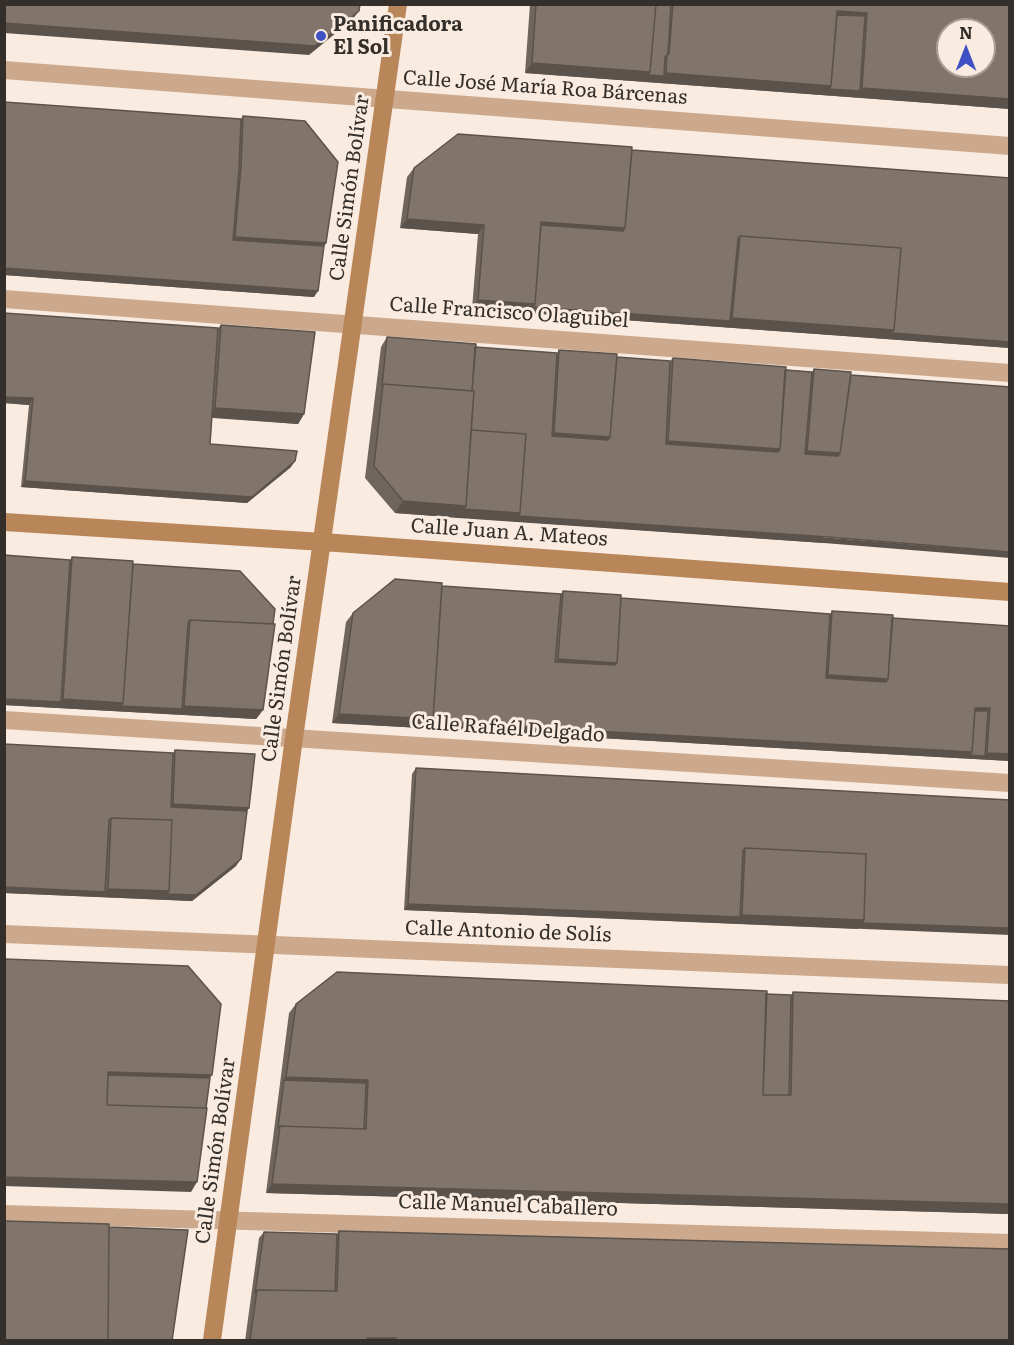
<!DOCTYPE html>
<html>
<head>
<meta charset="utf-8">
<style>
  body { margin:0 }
  #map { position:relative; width:1014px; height:1345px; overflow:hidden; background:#f9ebe0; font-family:Literata,serif }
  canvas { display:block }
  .frame { position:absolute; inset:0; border:6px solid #342f2a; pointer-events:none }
  .north { position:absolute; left:936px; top:18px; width:60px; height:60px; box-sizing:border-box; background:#f9ebe0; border:2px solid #aaa097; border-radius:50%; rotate:0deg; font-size:16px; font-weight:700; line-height:24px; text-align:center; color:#342f2a }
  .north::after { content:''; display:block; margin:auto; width:21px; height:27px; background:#3e50c3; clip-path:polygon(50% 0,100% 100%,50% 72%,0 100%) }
</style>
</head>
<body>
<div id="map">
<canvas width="1014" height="1345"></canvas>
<div class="frame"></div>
<div class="north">N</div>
</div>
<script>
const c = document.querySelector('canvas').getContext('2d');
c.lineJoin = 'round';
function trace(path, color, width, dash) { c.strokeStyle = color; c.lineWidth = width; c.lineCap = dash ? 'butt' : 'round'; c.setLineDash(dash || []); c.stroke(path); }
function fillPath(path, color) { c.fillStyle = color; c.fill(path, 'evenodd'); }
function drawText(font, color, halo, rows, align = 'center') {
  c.font = font + ' Literata,serif'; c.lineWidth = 6; c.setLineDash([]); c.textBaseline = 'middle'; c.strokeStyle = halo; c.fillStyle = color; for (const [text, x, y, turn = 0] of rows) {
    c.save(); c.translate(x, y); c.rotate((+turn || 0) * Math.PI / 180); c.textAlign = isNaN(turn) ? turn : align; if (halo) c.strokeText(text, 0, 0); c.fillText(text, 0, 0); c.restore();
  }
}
trace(new Path2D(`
  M4 70 1010 146
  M4 299 1010 373
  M4 720 1010 783
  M4 934 1010 975
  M4 1214 1010 1243`), '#cca98c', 18);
trace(new Path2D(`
  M4 522 323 542 1010 592
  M212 1340 294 738 398 4`), '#b9865a', 18);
fillPath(new Path2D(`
  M530 4H1010V109L525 73Z
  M243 116 326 243 324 246 314 297 4 275 241 119Z
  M632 150 1010 178V348L472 309 478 234 400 228 407 177 414 168Z
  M221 325 304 414 298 424 212 418 210 444 291 467 247 503 21 487 29 405 4 403 218 328Z
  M387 337 475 347 557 353 559 350 617 357 670 361 673 358 812 372 814 369 824 543 395 513 365 478 381 347Z
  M4 555 70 560 72 557 133 564 240 571 263 710 256 719 4 705Z
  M442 586 561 594 563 591 621 598 830 614 832 611 892 618 1010 626V761L332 723 346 622 353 613Z
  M175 750 249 808 247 811 236 866 192 901 4 893 173 753Z
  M416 768 1010 800 857 929 404 910 412 774Z
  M793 992 1010 1214 266 1193 289 1013 296 1004 766 994 791 995Z
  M339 1231 1010 1341H245L259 1238 264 1232 337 1234Z`), '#6f655c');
fillPath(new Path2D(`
  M359 11 352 20 309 55 4 33V23Z
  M837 11 867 13 861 22 834 21Z
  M532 63 650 72 664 76 666 73 831 86 860 91 862 88 1010 99V109L525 73Z
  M407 219 484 225 478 234 400 228Z
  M541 222 625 228 619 237 538 232Z
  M235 237 326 243 320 253 228 246Z
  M4 268 318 291 314 297 4 275Z
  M478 300 730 321 732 318 894 330 1010 342V348L472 309Z
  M4 397 33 398 29 405 4 403Z
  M215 408 304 414 298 424 208 417Z
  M554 433 610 437 603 446 548 442Z
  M668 441 780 449 774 458 661 450Z
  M807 451 840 453 833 462 801 460Z
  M295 461 291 467 247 503 21 487 25 481Z
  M403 501 466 506 458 518 395 513Z
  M464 509 1010 552V558L824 543 458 518Z
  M558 659 617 663 611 672 551 668Z
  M828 675 888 679 882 689 821 685Z
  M4 699 61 702 63 699 123 703 182 709 184 706 263 710 256 719 4 705Z
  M975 708H990L986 714H973Z
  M339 714 972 752 985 756 987 753 1010 754V761L332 723Z
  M173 804 249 808 242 818 166 813Z
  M241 859 236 866 192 901 4 893V887L105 892 108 889Z
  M408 904 740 917 742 915 864 920 1010 928V935L404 910Z
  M108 1072 212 1075 205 1085 105 1081Z
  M286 1077 368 1080 361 1090 284 1080 280 1086Z
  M4 1177 197 1182 191 1192 4 1186Z
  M272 1184 1010 1204V1214L266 1193Z
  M367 1338H396L395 1341H365Z`), '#5a524b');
const building = new Path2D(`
  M4 4H360L359 11 315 46 4 23Z
  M536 4H656L650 72 532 63Z
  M656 4H671L668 54 665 57 664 76 648 75 650 72Z
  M673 4H1010V99L862 88 867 13 837 11 831 86 666 73 667 54H669ZM948 30H984V66H948Z
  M837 15 865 16 860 91 829 89 831 86Z
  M4 102 241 119 239 169 233 240 324 246 318 291 4 268Z
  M243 116 305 121 338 162 326 243 235 237 241 167Z
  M458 134 632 147 625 228 541 222 535 304 478 300 484 225 407 219 414 168Z
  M632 150 1010 178V342L892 333 894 330 901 248 740 236 738 239 730 321 533 307 535 304 541 225 623 231 625 228Z
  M740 236 901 248 894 330 732 318Z
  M4 313 218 328 210 444 297 451 295 461 252 497 25 481 33 398 4 397Z
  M221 325 315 332 304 414 215 408Z
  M387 337 476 344 472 391 383 384 382 386Z
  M475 347 557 353 552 436 608 440 610 437 617 357 670 361 666 444 778 452 780 449 785 370 812 372 805 454 838 456 840 453 851 375 1010 387V552L828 537 518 516 520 513 526 434 471 430 474 391H472Z
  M559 350 617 354 610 437 554 433Z
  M673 358 786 367 780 449 668 441Z
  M814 369 851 372 840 453 807 451Z
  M383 384 474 391 466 506 403 501 374 466Z
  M471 430 526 434 520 513 464 509 466 506Z
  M4 555 70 560 61 702 4 699Z
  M72 557 133 561 123 703 63 699Z
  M133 564 240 571 275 609 273 624 190 620 188 623 182 709 121 706 123 703Z
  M395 579 442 583 433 719 339 714 353 613Z
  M442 586 561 594 555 662 615 665 617 663 621 598 830 614 826 678 886 682 888 679 892 618 1010 626V754L987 753 990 708H975L972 752 431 722 433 719Z
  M563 591 621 595 617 663 558 659Z
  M832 611 893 615 888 679 828 675Z
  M190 620 275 624 263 710 184 706Z
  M975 711H988L985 756 970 755 972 752Z
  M4 744 173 753 171 807 247 811 241 859 196 895 167 894 169 891 172 820 111 818 109 820 105 892 4 887Z
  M175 750 255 754 249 808 173 804Z
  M416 768 1010 800V928L862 923 864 920 866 854 745 848 743 851 740 917 408 904Z
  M111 818 172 820 169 891 108 889Z
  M745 848 866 854 864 920 742 915Z
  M4 959 188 966 221 1004 212 1075 108 1072 107 1105 207 1108 197 1182 4 1177Z
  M337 972 767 991 763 1095H791L793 992 1010 1001V1204L272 1184 280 1126 366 1129 368 1080 286 1077 296 1004Z
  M766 994 791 995 789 1095H763Z
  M108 1075 210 1078 206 1108 107 1105Z
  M284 1080 366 1083 364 1129 280 1126 278 1128Z
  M4 1221 109 1224 108 1341H4Z
  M109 1227 188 1230 172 1341H108Z
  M339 1231 1010 1249V1341H396V1338H367V1341H250L257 1290 337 1291Z
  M264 1232 337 1234 335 1291 257 1290 255 1293Z`);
fillPath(building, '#81756b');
trace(building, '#5a524b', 1.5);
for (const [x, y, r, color] of [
  [321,36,6,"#3e50c3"]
]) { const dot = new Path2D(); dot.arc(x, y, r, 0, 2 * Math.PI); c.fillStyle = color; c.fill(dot); trace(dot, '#f9ebe0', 2); }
drawText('bold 20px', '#342f2a', '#f9ebe0', [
  ["Panificadora",333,25],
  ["El Sol",333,48]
], 'left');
drawText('20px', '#342f2a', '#f9ebe0', [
  ["Calle José María Roa Bárcenas",545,88,4],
  ["Calle Simón Bolívar",350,188,-82],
  ["Calle Francisco Olaguibel",509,313,4],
  ["Calle Juan A. Mateos",509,533,4],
  ["Calle Simón Bolívar",282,669,-82],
  ["Calle Rafaél Delgado",508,729,4],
  ["Calle Antonio de Solís",508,932,2],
  ["Calle Simón Bolívar",216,1151,-82],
  ["Calle Manuel Caballero",508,1206,2]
]);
</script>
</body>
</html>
